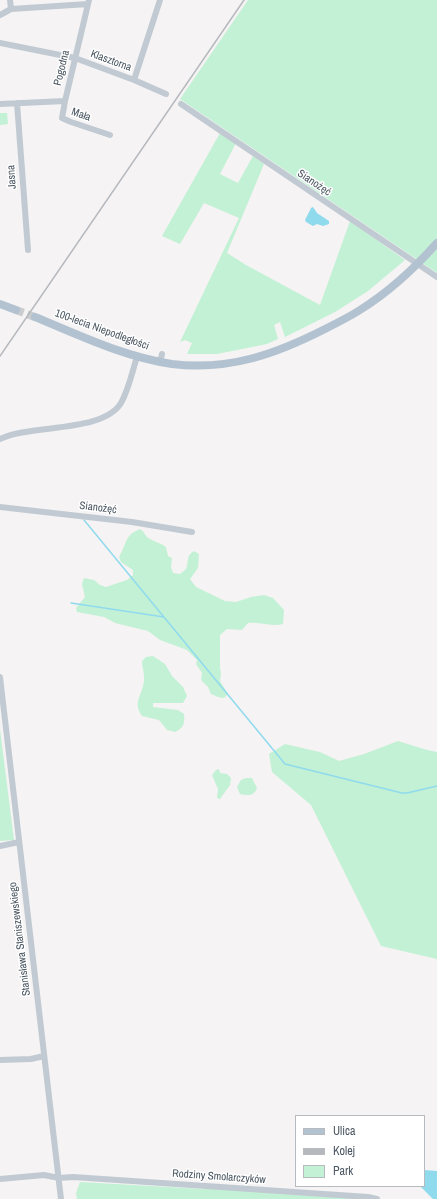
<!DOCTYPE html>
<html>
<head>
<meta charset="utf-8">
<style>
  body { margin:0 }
  #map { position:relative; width:437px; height:1199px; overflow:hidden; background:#f5f3f3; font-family:"Archivo Narrow",sans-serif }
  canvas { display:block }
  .legend { position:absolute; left:295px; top:1115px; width:130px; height:72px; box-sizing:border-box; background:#fff; border:1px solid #b7bbc0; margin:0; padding:5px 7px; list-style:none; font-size:12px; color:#4a5661 }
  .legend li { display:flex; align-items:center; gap:8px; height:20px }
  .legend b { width:20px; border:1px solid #b7bbc0 }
</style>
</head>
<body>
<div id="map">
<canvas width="437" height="1199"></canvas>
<ul class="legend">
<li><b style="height:5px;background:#b3c2d1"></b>Ulica</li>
<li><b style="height:5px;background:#b5b8bd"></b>Kolej</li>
<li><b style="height:11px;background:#c3f1d5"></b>Park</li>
</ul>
</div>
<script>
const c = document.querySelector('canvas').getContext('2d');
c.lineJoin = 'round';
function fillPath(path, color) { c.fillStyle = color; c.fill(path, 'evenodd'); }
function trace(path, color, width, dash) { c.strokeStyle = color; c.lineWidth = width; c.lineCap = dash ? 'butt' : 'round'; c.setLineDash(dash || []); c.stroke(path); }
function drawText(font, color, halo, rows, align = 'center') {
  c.font = font + ' "Archivo Narrow",sans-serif'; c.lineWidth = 3; c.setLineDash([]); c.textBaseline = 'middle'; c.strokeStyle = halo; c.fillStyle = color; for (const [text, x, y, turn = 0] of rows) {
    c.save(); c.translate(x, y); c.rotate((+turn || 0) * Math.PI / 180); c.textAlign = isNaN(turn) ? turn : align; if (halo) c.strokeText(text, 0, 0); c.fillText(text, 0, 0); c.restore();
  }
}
fillPath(new Path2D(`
  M248 0H437V273L180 99Z
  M0 113H7L8 124 0 125Z
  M220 133 236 143 220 174 238 183 253 156 264 164 227 253 246 265 320 305 350 221 405 260 368 291 335 312 285 337 280 322 274 325 278 339 267 344 217 354H187L192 343 185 340 180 342 239 218 204 203 180 244 162 236Z
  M140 529C145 532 145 537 150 539 155 542 161 543 166 547L168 556 172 558 171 567 173 573 180 574C182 572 184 571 186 569 189 562 186 555 194 551L199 554 198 568 190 579 196 587 225 601 236 602 251 597 264 595 273 598 284 610 283 624C271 627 260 622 248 623L242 630 227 629 220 635V668L221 673 220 681 228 694 224 698 218 697 211 694 208 687 201 680 202 673 196 664 197 660 187 650 160 640 148 631 115 623 104 617 77 612 76 608 85 597 82 584 84 578 94 580 100 585 106 587 127 580 133 575V570L121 562 119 557C127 544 124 535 140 529Z
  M153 656 165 664 172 676 183 687 187 696 183 703H153V707L178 710 184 714C185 723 184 728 175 732L167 730 159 720 142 716C131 700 145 694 144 677 144 671 142 667 142 661L146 657Z
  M0 729 14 840 0 841Z
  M398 741 427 750 437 752V959L381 946 311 805 272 772 269 754 285 744 320 752 339 761 364 754Z
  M219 769 220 773 227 774 231 778 230 785 220 799 217 798 218 789 212 775 216 770Z
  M246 778H252L257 788C255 796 247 796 240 794L237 787 241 780Z
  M80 1182 204 1189 226 1187 377 1199H77L76 1193Z`), '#c3f1d5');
fillPath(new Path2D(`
  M313 207 317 213 329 221V224L323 226 317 224 313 226 306 222 305 220 311 208Z
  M424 1170 437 1171V1199H433L420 1186H424Z`), '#90daee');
trace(new Path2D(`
  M84 520 285 764 402 793H407L437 786
  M71 603 164 617`), '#90daee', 1.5);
trace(new Path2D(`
  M16 310 35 317`), '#caccce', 8, [8, 4]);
trace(new Path2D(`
  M10 0 11 9
  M0 15 11 9 88 4
  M0 43 75 58 134 80 166 94
  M134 80 160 0
  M65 101 62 118 71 122 110 135
  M17 103 28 250
  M0 104 65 101 89 0
  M181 104 437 277
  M160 362 162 354
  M0 439C31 424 103 433 121 403 129 389 132 372 137 357
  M0 507 132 522 192 532
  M0 677 61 1199
  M0 846 19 842
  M0 1060 31 1059 44 1056
  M0 1179 44 1175 59 1178 73 1177 368 1197 377 1199`), '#c1cad2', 6);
trace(new Path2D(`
  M0 304 16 310
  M35 317C79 335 124 357 172 364 229 371 276 354 325 329 337 323 349 317 360 310 389 292 414 269 437 243`), '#b3c2d1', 8);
trace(new Path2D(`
  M0 356 244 0`), '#b5b8bd', 1.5);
drawText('11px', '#4a5661', '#fff', [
  ["Klasztorna",111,61,20],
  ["Pogodna",62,68,-76],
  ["Mała",81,115,19],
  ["Jasna",12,177,-94],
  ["Sianożęć",314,183,34],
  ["100-lecia Niepodległości",102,330,20],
  ["Sianożęć",98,508,7],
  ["Stanisława Staniszewskiego",20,939,-97],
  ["Rodziny Smolarczyków",219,1177,4]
]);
</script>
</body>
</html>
